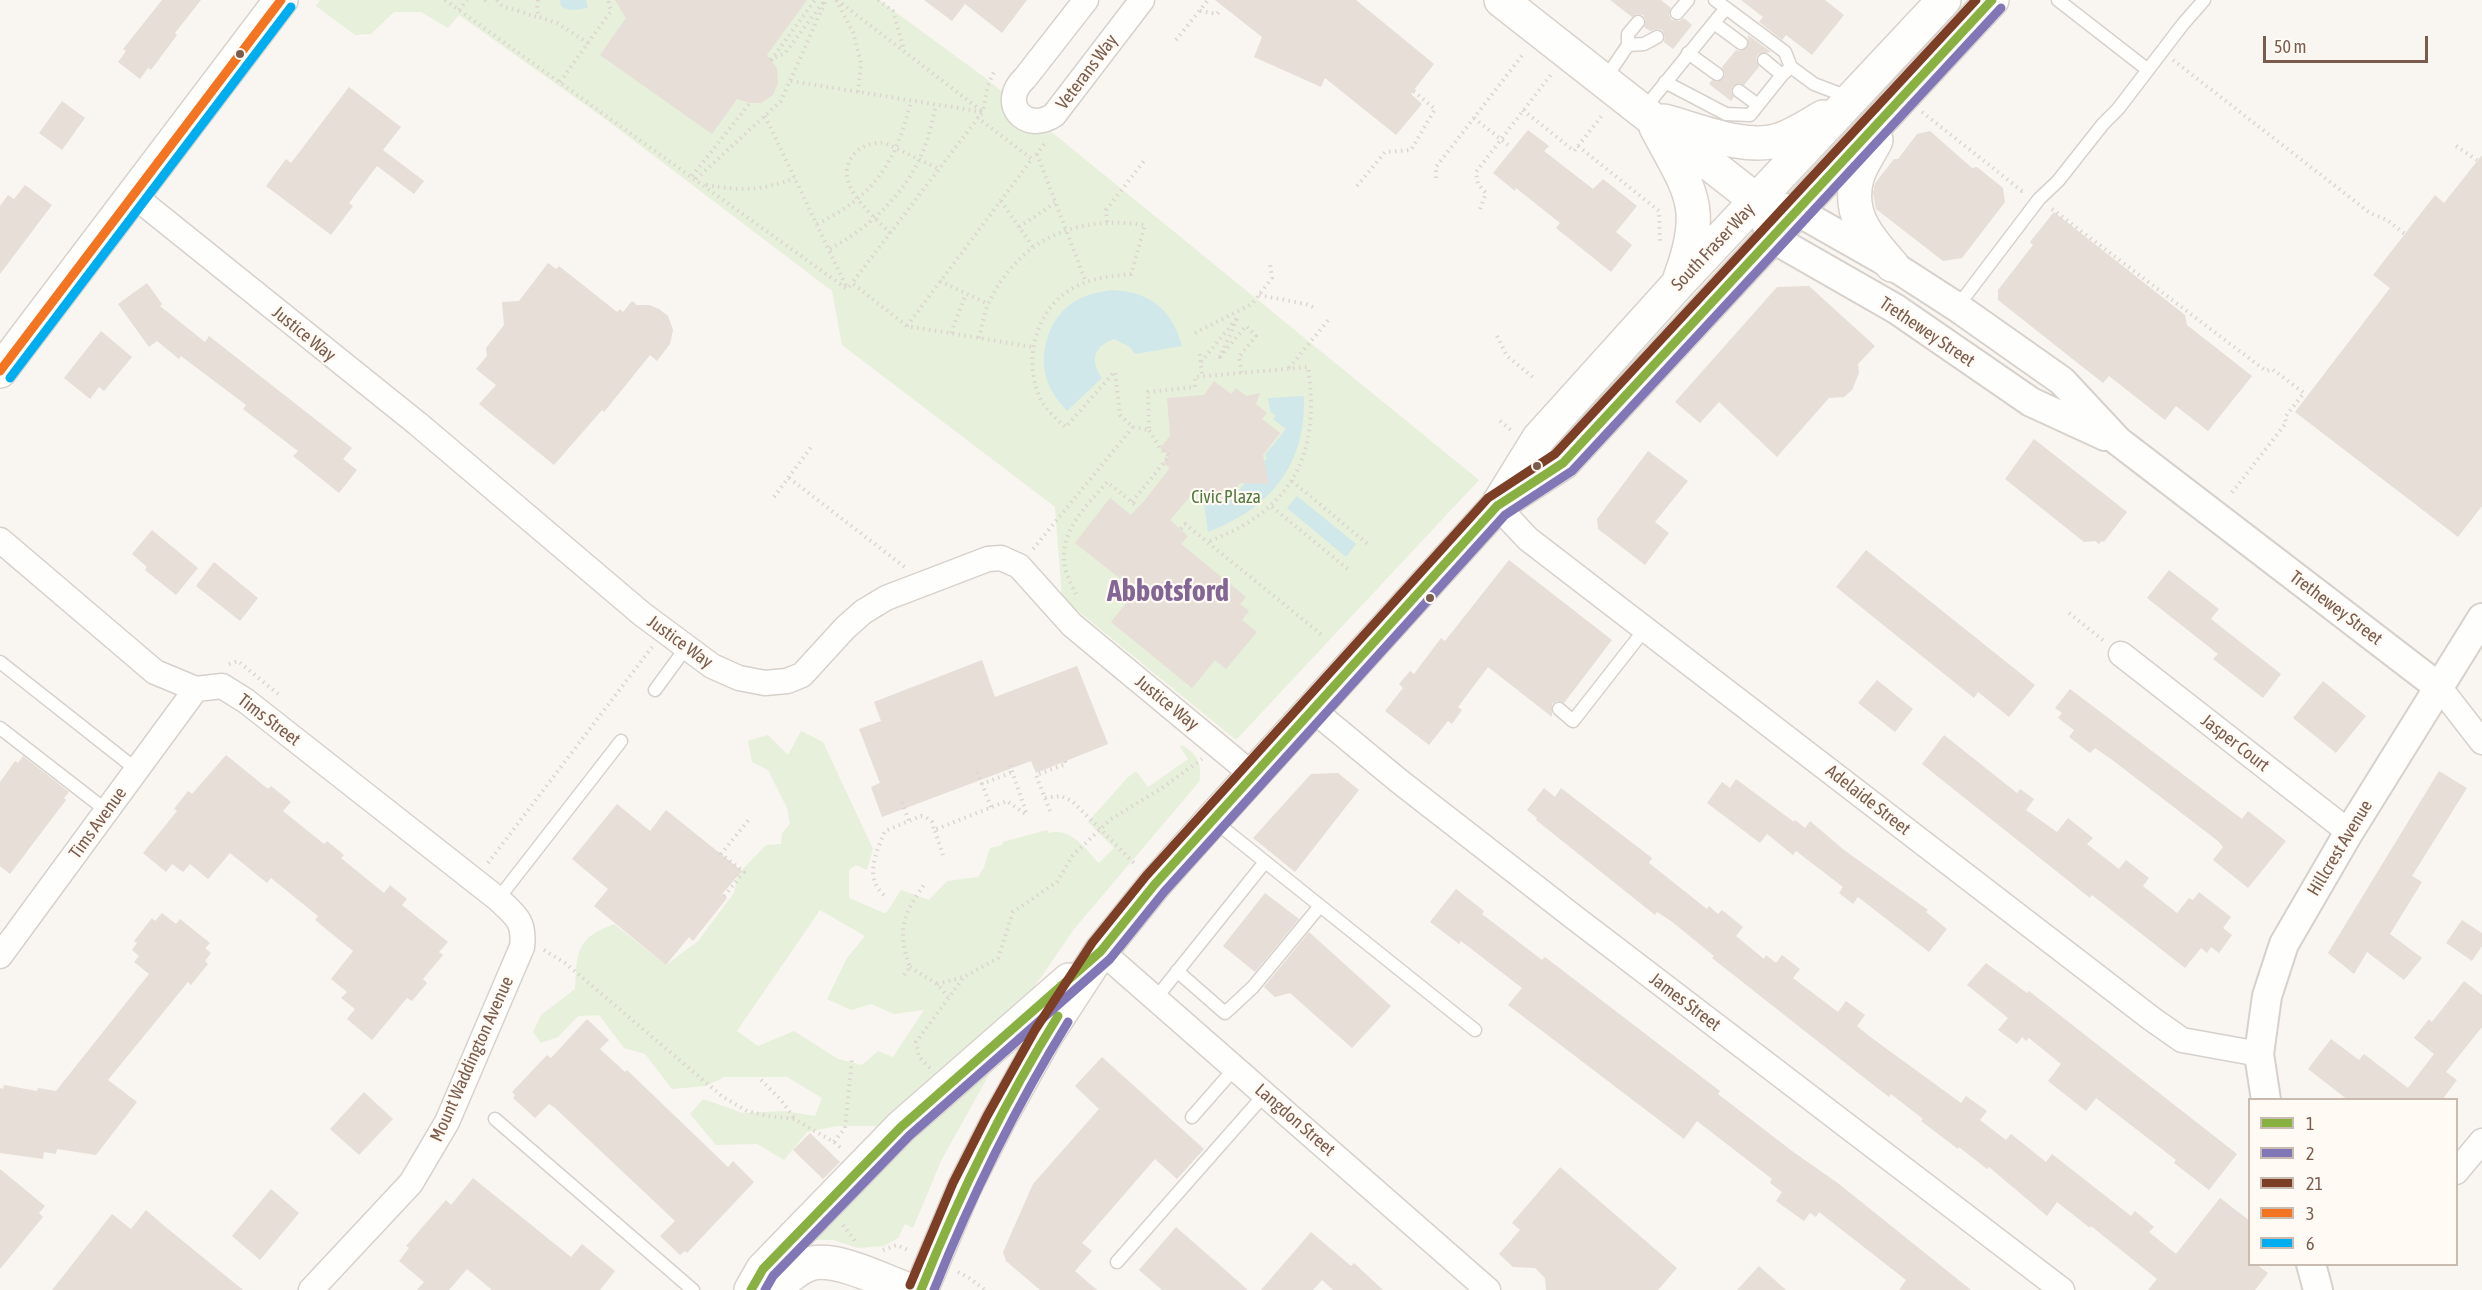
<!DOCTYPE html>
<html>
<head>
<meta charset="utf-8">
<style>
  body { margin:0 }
  #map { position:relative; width:2482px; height:1290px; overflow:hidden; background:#f9f5f0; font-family:"Asap Condensed",sans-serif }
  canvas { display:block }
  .legend { position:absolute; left:2248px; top:1098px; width:210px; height:168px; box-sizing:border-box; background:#fffaf3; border:2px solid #cabbb1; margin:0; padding:8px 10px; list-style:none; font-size:18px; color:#7a5c4d }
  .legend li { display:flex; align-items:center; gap:12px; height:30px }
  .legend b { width:30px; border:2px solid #cabbb1 }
  .scale { position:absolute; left:2263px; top:36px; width:165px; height:27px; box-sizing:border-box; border:3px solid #7a5c4d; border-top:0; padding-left:8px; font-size:18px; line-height:21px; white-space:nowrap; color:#7a5c4d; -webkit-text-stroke:4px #fffaf3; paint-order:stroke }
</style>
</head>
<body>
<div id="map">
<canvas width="2482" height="1290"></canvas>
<ul class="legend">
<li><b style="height:8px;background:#88b142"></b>1</li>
<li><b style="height:8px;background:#8177b7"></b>2</li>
<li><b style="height:8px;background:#7c3f25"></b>21</li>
<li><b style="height:8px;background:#f37421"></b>3</li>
<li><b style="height:8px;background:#00aeef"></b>6</li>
</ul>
<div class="scale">50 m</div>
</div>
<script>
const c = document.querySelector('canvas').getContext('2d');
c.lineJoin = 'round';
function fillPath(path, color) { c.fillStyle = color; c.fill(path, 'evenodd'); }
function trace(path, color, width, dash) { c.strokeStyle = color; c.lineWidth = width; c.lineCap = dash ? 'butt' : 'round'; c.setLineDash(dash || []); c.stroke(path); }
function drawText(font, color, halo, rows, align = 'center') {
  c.font = font + ' "Asap Condensed",sans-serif'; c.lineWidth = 4.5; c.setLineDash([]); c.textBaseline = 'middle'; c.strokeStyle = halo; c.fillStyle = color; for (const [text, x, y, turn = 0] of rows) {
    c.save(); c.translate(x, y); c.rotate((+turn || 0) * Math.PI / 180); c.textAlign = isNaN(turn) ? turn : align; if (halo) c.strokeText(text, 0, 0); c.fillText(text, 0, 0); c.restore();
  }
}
fillPath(new Path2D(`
  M320 0H879L984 77 1479 480 1236 740 1062 598 1055 507 842 345 832 291 604 118 459 15 448 28 421 12H394L371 34 355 35 316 6Z
  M801 731 823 742 873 849 867 870 856 865 849 870V898L884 913 887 912 901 890 929 900 947 881 978 877 984 867 990 848 1002 845 1003 842 1047 830 1049 833C1071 827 1085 849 1099 863L1114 848 1088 822 1127 778 1136 771 1148 787 1188 759 1180 747 1182 745C1198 754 1203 766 1199 782L1074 929 1026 999 880 1129 875 1126H837L807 1132 784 1160 757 1144 716 1145 690 1114 703 1099 743 1113 784 1111 815 1116 822 1098 787 1077H724L706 1086 672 1089 645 1054 624 1048 599 1015 578 1016 558 1037 541 1043 533 1032 541 1015 575 989C577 952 576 938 614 924L666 965 698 941 734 893 738 874 766 845 781 844 782 833 790 824 787 808 768 770 752 762 748 741 768 735 788 755ZM820 910 865 936 847 958 827 999 851 1010 871 1004 894 1014 924 1010 893 1057 878 1051 862 1065 838 1059 794 1031 758 1046 737 1031Z
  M1000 1055 941 1161 913 1228 905 1224 898 1238 884 1246 858 1248 833 1240H803Z`), '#e7f0db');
fillPath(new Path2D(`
  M560 0H586L588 8C579 9 568 13 561 6Z
  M1111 290C1149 291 1172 309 1182 346L1135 354 1130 347 1114 339C1094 346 1089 360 1102 378L1067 411C1059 402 1051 392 1047 380 1038 350 1050 314 1079 299 1089 294 1100 292 1111 290Z
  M1304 396C1306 465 1271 508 1208 532L1204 504 1212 494 1226 505 1267 458 1265 455 1286 429 1273 419 1276 416 1270 411 1268 398Z
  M1297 496 1356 544 1346 557 1287 508Z`), '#d0e8ea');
fillPath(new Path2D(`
  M162 0H201L175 33 177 35 151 70 148 68 140 79 118 62 126 51 123 49Z
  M615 0H807L767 55 777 68 778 83 773 95 761 103H750L737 99 712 134 600 55 626 18Z
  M924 0H1027L1002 33 965 4 952 21Z
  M1215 0H1356L1434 64 1411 94 1422 104 1396 135 1325 78 1321 87 1254 57 1262 37Z
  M1610 0H1661L1671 8 1669 15 1672 20 1679 21 1684 18 1692 25 1673 49 1664 42 1665 37 1662 30 1657 29 1650 31 1644 27 1646 20 1643 15 1636 14 1632 17Z
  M1741 0H1825L1844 15 1812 55 1786 35 1782 40 1759 22 1763 17Z
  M1748 35 1771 52 1758 54 1756 59 1759 67 1744 85 1739 83 1733 86 1731 91 1734 97 1731 101 1709 84 1712 80 1717 82 1723 79 1725 74 1722 67 1736 50 1741 51 1747 48Z
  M349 87 401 127 383 150 424 181 414 194 377 166 349 203 353 206 331 235 266 186 286 159 291 163Z
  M62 101 85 118 62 150 39 133Z
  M1528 130 1549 146 1544 151 1593 189 1603 179 1637 206 1616 232 1632 245 1611 272 1556 228 1560 223 1516 188 1515 191 1493 173Z
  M1930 131 1972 168 1977 167 2003 188 2005 202 1962 258 1943 261 1876 209 1873 193 1875 183 1894 159H1898L1917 134Z
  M2482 155V506L2458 537 2295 412 2390 288 2373 275 2435 195 2444 203Z
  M25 185 52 205 0 274V206L8 195 14 199Z
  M2054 212 2185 315 2187 325 2252 376 2208 431 2176 406 2165 420 2109 376 2103 383 1998 300V290L2033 245 2030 242Z
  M548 263 556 269 559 266 617 312 620 309 623 312 632 301 637 305H649L659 309 668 316 673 330 670 344 657 361 650 355 604 412 602 410 554 465 479 404 496 385 476 369 487 356 486 348 504 325 502 302 519 301Z
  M147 283 162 304 160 306 205 342 209 336 352 448 343 459 357 470 339 493 293 456 298 451 243 409 246 405 181 356 179 359 157 341 149 347 118 304Z
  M1809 286 1875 346 1858 364 1859 373 1852 390 1844 397 1829 398 1777 457 1719 402 1700 423 1675 402 1777 287Z
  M101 331 132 357 104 391 99 387 90 399 64 378Z
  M1214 381 1231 394 1236 388 1246 396 1260 393 1256 404 1267 413 1262 419 1280 433 1263 455 1269 484 1240 483 1225 502 1210 490 1203 499 1194 492 1170 520 1188 536 1181 544 1246 597 1240 604 1249 611 1242 620 1257 632 1226 669 1215 660 1192 688 1111 622 1136 591 1075 543 1110 498 1131 515 1145 500 1170 468 1163 463 1169 456 1160 448 1170 436 1167 398 1204 395Z
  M2034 439 2127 512 2104 542 2102 541 2099 544 2095 541 2084 542 2005 479Z
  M1648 451 1688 481 1655 522 1669 533 1645 565 1598 529 1597 519Z
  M152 530 198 568 176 595 145 570 147 567 132 554Z
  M1866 550 2035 685 2009 717 1978 692 1974 698 1836 587Z
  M1509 560 1612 640 1564 703 1557 701 1552 704V717L1488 667 1458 707 1462 710 1452 724 1448 721 1429 745 1385 711 1403 688 1399 684 1410 671 1414 674 1441 638 1445 641Z
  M214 562 258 598 240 621 196 586Z
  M2169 570 2219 609 2211 619 2281 674 2263 698 2213 659 2218 654 2147 598Z
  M982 660 995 697 1077 666 1108 744 1036 773 1031 761 882 817 871 787 880 783 859 729 881 721 874 702Z
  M1877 680 1913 709 1895 732 1858 703Z
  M2323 681 2366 716 2336 753 2293 718Z
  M2070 689 2242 819 2248 811 2286 841 2248 888 2213 860 2223 847 2218 841 2111 759 2095 748 2090 753 2069 737 2074 730 2058 718 2062 713 2055 708Z
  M1944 735 2017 793 2020 789 2034 799 2026 810 2057 832 2068 818 2093 838 2087 844 2119 869 2126 860 2149 878 2143 886 2177 913 2189 898 2193 900 2199 892 2231 917 2223 928 2232 935 2219 953 2211 947 2207 953 2201 948 2185 968 2092 895 2090 898 1922 764Z
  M226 755 268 789 271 786 291 802 283 811 324 844 327 841 344 855 341 858 384 893 390 885 407 899 402 905 448 942 439 952 443 955 423 979 427 983 412 1001 407 998 372 1040 347 1019 355 1009 341 998 347 992 331 979 353 951 315 920 318 916 271 878 267 883 230 853 208 879 190 864 183 872 172 864 166 872 143 853 177 811 174 809 188 791 192 794Z
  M23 756 69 792 64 798 66 800 10 874 0 866V782L15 761 18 763Z
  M2439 771 2467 788 2412 876 2422 882 2390 934 2422 958 2404 980 2367 952 2354 974 2328 953Z
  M1338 773 1359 790 1295 872 1253 838 1311 774Z
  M1736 779 1794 822 1795 820 1805 828 1810 821 1844 850 1928 910 1926 912 1947 929 1929 952 1858 897 1853 904 1839 893 1843 887 1796 851 1793 855 1767 834 1760 843 1707 803 1722 782 1730 788Z
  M1544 788 1555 797 1561 788 1652 858 1649 863 1707 909 1709 906 1718 914 1722 910 1743 927 1736 936 1764 959 1766 955 1776 963 1782 955 1800 969 1793 978 1838 1012 1846 1001 1865 1015 1857 1026 1869 1036 1961 1103 1966 1096 1987 1111 1980 1120 2006 1140 2011 1134 2046 1162 2052 1154 2131 1216 2135 1211 2154 1227 2149 1232 2176 1254 2220 1198 2250 1221V1264H2256L2268 1273 2255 1290H2148L2157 1279 2091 1226 2090 1228 2057 1202 2047 1216 1989 1167 1987 1169 1959 1147 1958 1149 1921 1121 1923 1119 1891 1094 1889 1097 1853 1069 1712 958 1714 956 1671 921 1657 912 1655 915 1536 820 1537 818 1527 810Z
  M617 804 650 831 666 810 742 871 722 894 727 898 693 941 689 937 666 965 594 906 608 889 572 859Z
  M1456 889 1484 911 1482 914 1542 960 1545 957 1720 1091 1718 1094 1792 1151 1839 1184 1971 1290H1899L1906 1280 1819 1212 1816 1217 1810 1213 1804 1221 1776 1201 1782 1192 1770 1183 1772 1179 1697 1121 1684 1139 1508 1005 1522 988 1461 941 1459 944 1430 922Z
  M1265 893 1299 919 1255 972 1223 946Z
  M162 913 176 924 180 919 210 943 205 948 211 953 205 961 208 964 191 985 188 982 108 1080 137 1102 96 1155 57 1149 56 1154 44 1152 43 1159 0 1153V1088L3 1089 4 1085 37 1091 38 1088 56 1091 149 974 134 962 139 956 132 950 137 943 134 941 152 918 155 921Z
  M2462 920 2482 933V946L2472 961 2446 943Z
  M1309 932 1391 1006 1352 1048 1290 993 1275 997 1264 987Z
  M1986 963 2027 993 2029 991 2237 1154 2209 1190 2174 1163 2176 1160 2096 1098 2086 1111 2048 1081 2061 1064 2029 1038 2026 1041 2022 1037 2017 1044 1998 1030 2008 1018 1967 985Z
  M2464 981 2482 995V1027L2446 1072 2457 1080 2442 1100H2348L2308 1069 2331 1039 2359 1060 2364 1054 2408 1088 2434 1054 2414 1038 2429 1019 2432 1022Z
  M587 1019 609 1040 600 1049 625 1072 627 1070 728 1167 733 1161 754 1182 687 1253 685 1251 680 1255 660 1236 675 1221 555 1108 549 1104 535 1118 513 1098 515 1095 512 1092 547 1055 551 1058Z
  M1102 1057 1204 1149 1177 1179 1155 1159 1082 1243 1092 1251 1075 1271 1097 1290H1040L1006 1261 1003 1252 1033 1184 1099 1109 1075 1086Z
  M364 1092 393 1119 359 1155 330 1129Z
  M810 1133 840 1162 823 1179 793 1150Z
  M1560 1167 1677 1268 1658 1290H1546L1545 1278 1535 1268 1513 1267 1499 1254 1520 1230 1512 1223Z
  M0 1169 45 1206 39 1213 43 1217 0 1269Z
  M473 1178 571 1257 582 1244 615 1271 600 1290H492L467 1269 449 1290H417L424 1282 399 1261 409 1248 406 1246 446 1200 451 1205Z
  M271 1189 299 1213 260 1260 232 1236Z
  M146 1210 162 1224 243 1290H52L112 1214 131 1229Z
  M1176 1227 1215 1261 1248 1290H1162L1139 1270Z
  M1311 1232 1351 1266 1354 1263 1383 1290H1333L1322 1280 1313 1290H1261Z
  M1759 1266 1786 1290H1737Z`), '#e6ded7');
const service = new Path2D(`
  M1715 0 1726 8
  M2058 0 2148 70
  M1677 13 1688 0
  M1714 23 1741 43
  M1628 45 1644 44 1657 37
  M1688 53 1717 74
  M1764 60 1782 75
  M1605 79 1628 45V34L1638 22
  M1665 82 1726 114 1750 115 1782 75 1791 67
  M1739 91 1758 105
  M1644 109 1726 8 1785 52 1791 67 1814 84 1848 97
  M1957 307 2039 199 2058 181 2103 124 2118 109 2183 24 2204 0
  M0 662 137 770
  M655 690 685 649
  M1559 709 1573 721 1645 629
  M0 728 107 811
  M1213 820 1475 1030
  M498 899 621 741
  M1177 971 1225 1013 1253 987 1320 906
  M1156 998 1265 862
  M1192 1117 1235 1068
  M495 1119 693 1290
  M1117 1262 1265 1094`);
const minor = new Path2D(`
  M1086 0 1025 78C998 103 1025 134 1054 115L1142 0
  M133 195 418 424 642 614 712 666 739 678 765 683 787 681 802 675 845 628 863 612 886 598 988 559 1001 558 1019 566 1072 625 1253 775
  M1497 506 1528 539 2152 1019 2182 1040 2259 1054
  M0 540 155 672 196 689 222 686 246 701 498 899C516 916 525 921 522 947L447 1122 411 1183 311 1290
  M2121 654 2349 832
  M2440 688 2482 742
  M1312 709 1399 781 1575 918 2062 1290
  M1101 951 1488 1290
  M0 956 196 689
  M2456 1172 2482 1141`);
const tertiary = new Path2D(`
  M1757 201 1797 211 1892 265 1957 307 2062 381 2118 441 2440 688
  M1764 218 1772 238 1896 309 2031 402 2105 436
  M2266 1100 2259 1054 2267 996 2284 944 2349 832 2482 618
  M2311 1264 2318 1290`);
const secondary = new Path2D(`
  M1501 0 1757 201
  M1664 121C1698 130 1748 152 1782 139 1796 134 1810 125 1823 117
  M1656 127C1690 191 1707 206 1680 278
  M1876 140C1870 153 1861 164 1857 178 1847 215 1869 239 1892 265
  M0 371 281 0
  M1506 500 1563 463 1992 0
  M751 1290 763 1269 901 1127 1069 980
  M774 1290C785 1280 798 1266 813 1263 839 1258 883 1281 909 1290
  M921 1290 964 1188 998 1121 1045 1037 1101 951 1155 884 1212 820 1497 506 1539 438 1677 285 1944 0`);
trace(service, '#d7d1cb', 15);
trace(minor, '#d7d1cb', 27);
trace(tertiary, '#d7d1cb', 32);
trace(secondary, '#d9d2cb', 36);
trace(new Path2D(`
  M445 0 847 289 852 283
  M485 0 489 5
  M497 0C504 10 509 7 519 11 527 13 530 16 539 17
  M538 0 537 8 539 17 557 23 588 43
  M836 0 853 32 861 63 858 92
  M837 0 983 112 978 118
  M878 0 893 11 904 50
  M459 10 467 0
  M1200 11 1217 14 1221 9
  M1176 40 1208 0
  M770 60 785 53 825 0
  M771 60 815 0
  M2173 60 2370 213 2387 220 2405 234
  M791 81 983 112 988 85 995 70
  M560 82 611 11 608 0
  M1523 110 1574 151 1604 113
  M1922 112 2022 191 2025 190
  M765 116 847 288
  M1474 118 1508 145
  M1578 146 1659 211 1660 244
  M2456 146 2477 160
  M1037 154 1086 282
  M1036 155 1046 142
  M692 176 750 103
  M1436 178V167L1524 53
  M696 179 781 101 826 0
  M706 185C743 191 760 191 795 178
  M1357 186 1385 152 1411 150 1435 109 1411 89
  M1001 201 1033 247
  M1480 209 1486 193 1478 184 1476 172 1553 72
  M2052 209 2266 371 2272 369 2304 393 2285 417 2286 423 2230 495
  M1107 222 1106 210 1144 161
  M817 224C875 196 896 162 911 101
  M1019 227 1055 203
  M890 233C872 214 829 182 855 153 863 145 874 142 885 143L939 169
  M830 249C867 229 902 197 920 158 928 141 932 123 936 105
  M940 281 988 304
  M1259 295 1306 304 1317 309
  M907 326 1032 159 978 118 852 283 907 326 1033 347
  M951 333 966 294
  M1195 333 1252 304 1272 278 1270 264
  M1497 336 1507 356 1535 379
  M979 338C982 326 984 313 989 302 1020 238 1077 215 1145 225L1131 274C1111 276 1091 278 1073 288 1035 309 1022 362 1041 400 1047 411 1057 420 1066 427L1115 371
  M1200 354 1202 376
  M1201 362 1238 317 1220 357 1246 326 1256 336 1239 357 1242 373
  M1289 368 1329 319
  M1500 421 1513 432
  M1133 427 1149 430 1148 392 1195 387V377L1308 367C1321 455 1292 511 1207 542
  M789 478 906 568
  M1292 481 1370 546
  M774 497 812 446
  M1132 502 1169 456 1160 448 1149 430
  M1272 507 1349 570
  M1181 529 1185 524 1322 635
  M1033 549 1133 427 1120 415 1115 371
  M1076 594C1072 586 1067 576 1065 568 1058 531 1086 507 1107 482L1138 507
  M2069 613 2104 641
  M229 664 238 661 278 694
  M1010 765 1027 815
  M977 772 982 784
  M1045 798 1061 796 1072 801 1137 866
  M902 802 909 821
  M991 807 982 784 1012 772
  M1050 811 1036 775 1066 764 1065 761
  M935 831 943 855
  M488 863 652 647
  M884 895C864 878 876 852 885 831L921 816 926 817 932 822 934 830 1007 801 1028 816
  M724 896 744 872 721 854 751 817
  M544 950 565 963 723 1097 747 1111 768 1116 794 1119 834 1142 843 1150
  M910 967 937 984 948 997
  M904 975 910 967C896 931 904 912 926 882
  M937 984 964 977
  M930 1068 919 1057 916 1042 964 977 998 958 1013 912 1057 882 1073 855 1111 819 1162 788 1202 759
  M761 1080 781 1100 794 1118
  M834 1142 845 1128 852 1058
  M843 1225 855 1241
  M883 1250 897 1245 910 1251
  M958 1272 968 1277 985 1290`), '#dcd5d0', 4, [1.5, 4.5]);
trace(service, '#fefefd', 12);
trace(minor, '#fefefd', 24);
trace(tertiary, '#fefefd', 28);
trace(secondary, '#fefefd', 33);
trace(new Path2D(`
  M751 1290 763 1269 901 1127 1101 951 1155 884 1497 506 1563 463 1992 0
  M921 1290C959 1195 1004 1103 1058 1016`), '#88b142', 9);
trace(new Path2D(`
  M765 1290 773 1276 909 1136 1110 959 1164 892 1505 515 1572 471 2001 8
  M934 1290C971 1197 1015 1108 1068 1022`), '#8177b7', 9);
trace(new Path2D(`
  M910 1285 953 1183 987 1116 1035 1030 1092 943 1146 876 1488 498 1555 454 1976 0`), '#7c3f25', 9);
trace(new Path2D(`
  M0 371 281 0`), '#f37421', 9);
trace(new Path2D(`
  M10 378 291 7`), '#00aeef', 9);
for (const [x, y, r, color] of [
  [240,54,5,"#7a5c4d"],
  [1537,466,5,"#7a5c4d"],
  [1430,598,5,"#7a5c4d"]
]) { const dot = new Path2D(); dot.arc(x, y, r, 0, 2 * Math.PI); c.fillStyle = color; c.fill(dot); trace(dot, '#fffaf3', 2); }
drawText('18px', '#7a5c4d', '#fffaf3', [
  ["Veterans Way",1087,72,-53],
  ["South Fraser Way",1713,247,-47],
  ["Trethewey Street",1927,332,34],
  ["Justice Way",304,334,39],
  ["Trethewey Street",2336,608,37],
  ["Justice Way",680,642,36],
  ["Justice Way",1167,703,39],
  ["Tims Street",269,720,37],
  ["Jasper Court",2235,743,38],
  ["Adelaide Street",1868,800,38],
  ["Tims Avenue",98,823,-54],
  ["Hillcrest Avenue",2340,848,-59],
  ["James Street",1685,1002,37],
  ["Mount Waddington Avenue",472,1059,-66],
  ["Langdon Street",1295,1120,41]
]);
drawText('18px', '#537a41', '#fffaf3', [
  ["Civic Plaza",1226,497]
]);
drawText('bold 30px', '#846695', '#fffaf3', [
  ["Abbotsford",1168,592]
]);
</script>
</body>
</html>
